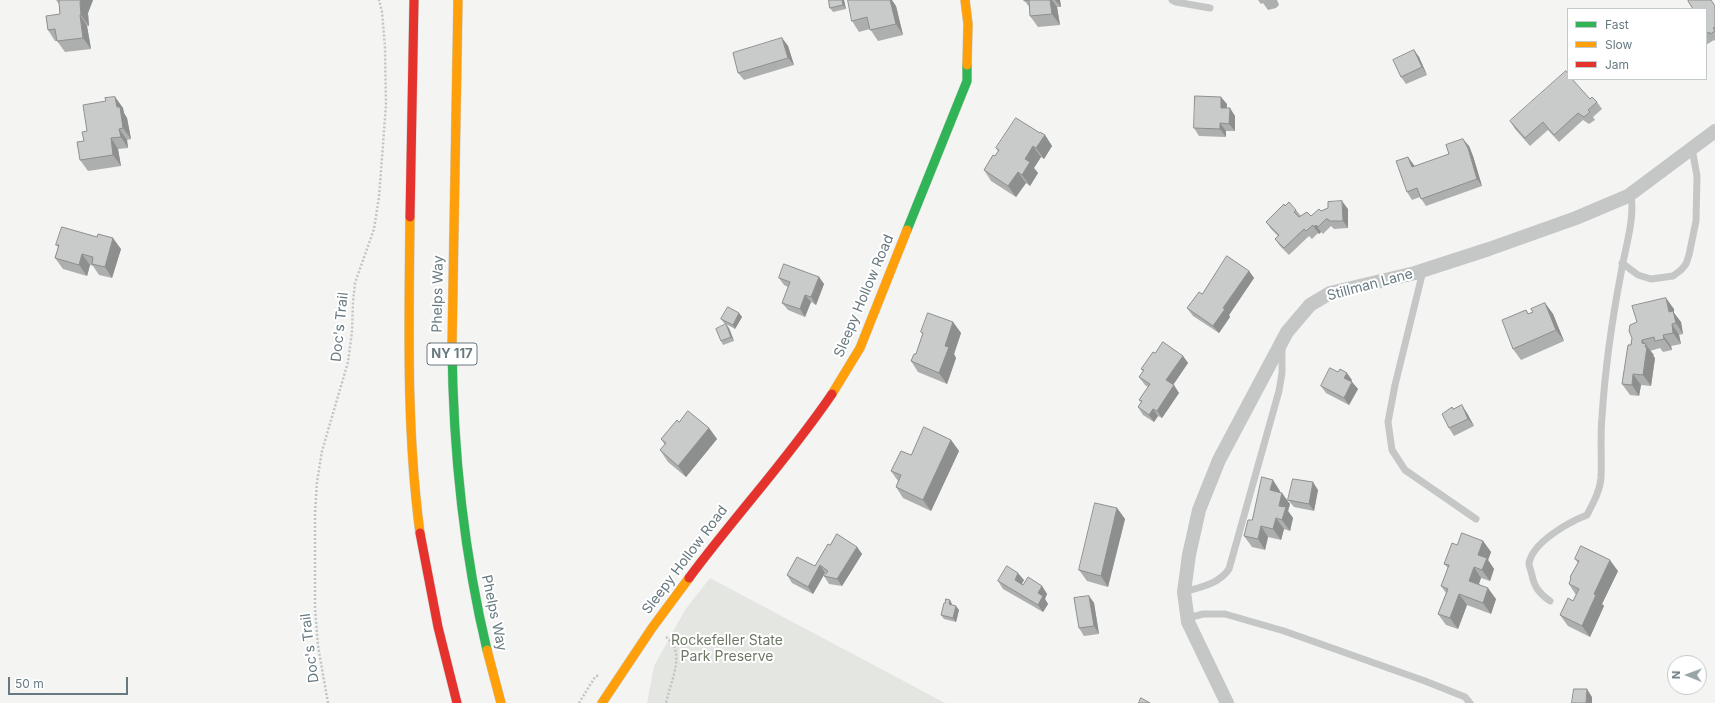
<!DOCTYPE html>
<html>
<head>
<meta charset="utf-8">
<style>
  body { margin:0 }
  #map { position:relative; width:1715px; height:703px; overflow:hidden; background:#f4f4f3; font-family:Inter,sans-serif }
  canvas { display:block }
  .legend { position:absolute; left:1567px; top:8px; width:140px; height:72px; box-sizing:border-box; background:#fff; border:1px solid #c2c9cc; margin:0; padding:5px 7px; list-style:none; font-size:12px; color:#677980 }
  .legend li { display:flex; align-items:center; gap:8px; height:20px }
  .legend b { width:20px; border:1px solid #c2c9cc }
  .north { position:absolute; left:1667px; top:655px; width:40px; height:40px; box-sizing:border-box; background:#fff; border:1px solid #c2c9cc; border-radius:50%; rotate:271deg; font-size:11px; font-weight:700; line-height:16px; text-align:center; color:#677980 }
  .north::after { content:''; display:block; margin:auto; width:14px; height:18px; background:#98a4a8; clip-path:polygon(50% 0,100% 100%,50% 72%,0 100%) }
  .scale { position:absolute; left:8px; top:677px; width:120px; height:18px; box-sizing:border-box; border:2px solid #677980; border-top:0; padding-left:5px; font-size:12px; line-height:14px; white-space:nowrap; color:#677980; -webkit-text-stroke:3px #fff; paint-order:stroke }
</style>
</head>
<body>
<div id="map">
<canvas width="1715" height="703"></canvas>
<ul class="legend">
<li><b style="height:5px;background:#30b455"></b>Fast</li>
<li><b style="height:5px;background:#ff9f0a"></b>Slow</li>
<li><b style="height:5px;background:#e5322d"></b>Jam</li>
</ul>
<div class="north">N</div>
<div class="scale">50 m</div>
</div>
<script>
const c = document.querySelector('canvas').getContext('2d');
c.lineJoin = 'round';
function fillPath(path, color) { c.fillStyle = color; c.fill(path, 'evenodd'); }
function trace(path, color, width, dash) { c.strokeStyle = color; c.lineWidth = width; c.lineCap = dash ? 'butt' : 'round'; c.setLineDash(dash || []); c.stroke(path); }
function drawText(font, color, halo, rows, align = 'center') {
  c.font = font + ' Inter,sans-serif'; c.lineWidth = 4; c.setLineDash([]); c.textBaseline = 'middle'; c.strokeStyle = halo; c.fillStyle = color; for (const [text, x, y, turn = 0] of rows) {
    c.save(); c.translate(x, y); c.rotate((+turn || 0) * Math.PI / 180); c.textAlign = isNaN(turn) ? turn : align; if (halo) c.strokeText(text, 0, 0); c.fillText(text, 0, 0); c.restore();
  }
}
fillPath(new Path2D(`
  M710 578 945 703H647L654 666 685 610Z`), '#e4e6e1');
const fast = new Path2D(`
  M907 230 967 81V65
  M452 345C453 448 463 550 487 650`);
const slow = new Path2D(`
  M965 0 968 24 967 65
  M410 217C409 322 406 428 420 533
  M452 345 458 0
  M832 394 860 348 907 230
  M487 650 501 703
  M602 703 652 628 689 578`);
const jam = new Path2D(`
  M410 217 414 0
  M420 533 438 627 457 703
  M689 578C735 516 788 459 832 394`);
trace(fast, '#d0d1d1', 10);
trace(slow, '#d0d1d1', 10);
trace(jam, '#d0d1d1', 10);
trace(new Path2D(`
  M666 637C687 652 670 682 666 703
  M328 703 318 646 315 608V513L317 482 322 451 348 362 352 332 353 302 355 283 374 229 379 197 386 105 385 47 382 12 379 0
  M579 703 595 677 599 675`), '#c3c4c5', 2.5, [2, 2]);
trace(new Path2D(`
  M1172 0 1176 2 1210 8
  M1622 263 1638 275 1651 279 1673 276 1681 270 1686 264 1689 255 1696 221 1697 176 1692 149
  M1423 271 1395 385 1388 422 1392 450 1405 470 1476 519
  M1184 592C1200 587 1219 584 1229 569L1279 391 1282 373V347
  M1550 601C1540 594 1534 587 1532 575 1531 571 1529 566 1529 563 1533 542 1569 522 1587 515 1593 503 1600 491 1601 478 1602 458 1600 438 1602 417 1605 369 1612 320 1621 273 1625 248 1635 220 1631 195
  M1188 618 1203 614H1225L1284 631 1425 681 1465 697 1470 703`), '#c5c7c7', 7);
trace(new Path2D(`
  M1227 703 1188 622 1184 592 1189 555 1199 510 1219 460 1287 332 1310 305 1330 293 1415 273 1489 249 1576 218 1628 196 1715 131`), '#c5c7c7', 14);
trace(fast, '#30b455', 9);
trace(slow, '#ff9f0a', 9);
trace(jam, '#e5322d', 9);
fillPath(new Path2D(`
  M56 0H93L88 13 89 26H87L91 49 65 52 57 41H55L48 30 60 14 59 4Z
  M829 0H844L846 9 833 12 830 8Z
  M1024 0H1060L1061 7H1057L1060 25 1038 27 1030 16V8Z
  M1258 0H1277L1279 5 1276 8 1268 10 1263 3 1261 4Z
  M1715 5V41L1714 40 1706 45V9Z
  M896 6 903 35 878 41 870 29 859 32 852 21Z
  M782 38 788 46 794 65 744 80 738 73Z
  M1414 50 1419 57 1427 75 1406 84 1401 77Z
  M115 97 123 108 124 113 127 118 131 139 127 140 128 148 118 149 121 166 88 171 80 160 84 141 87 131Z
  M1590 99 1597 102 1602 109 1593 117 1595 120 1589 124 1583 120 1559 142 1548 130 1530 146 1515 129 1510 121Z
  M1227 104V108L1235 116V131H1226V137L1199 136 1194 128Z
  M1040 133 1045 135 1052 146 1044 159 1041 157 1034 168 1038 173 1030 186 1026 183 1016 197 991 181 984 170 995 156 998 151 996 148Z
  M1469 146 1473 156 1482 186 1426 206 1420 197 1412 200 1407 192 1408 157 1414 167 1449 154Z
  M1285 206 1296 210 1301 216H1311L1321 211 1348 209V228L1334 229 1331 226 1323 234 1321 232 1319 234 1318 233 1312 239 1309 236 1289 255 1280 246 1275 239 1278 236 1271 229 1266 222Z
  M56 245 121 249 112 278 99 275 93 266 90 265 87 276 63 269 55 258 58 247Z
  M1249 271 1254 278 1229 315 1230 317 1219 333 1193 316 1187 308 1202 294Z
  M819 277 824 284 816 305 811 302 805 317 788 310 782 303 788 287 784 285 779 278Z
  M1545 303 1553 314 1564 341 1521 360 1513 349 1526 310 1528 314 1533 312Z
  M1674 309V313L1681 322 1683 334 1679 335 1681 344 1671 346 1672 350 1663 352 1660 348 1650 351 1655 358 1651 386 1641 385 1639 396 1630 395 1622 384 1632 338Z
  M739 313 742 317 735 329 724 323 721 319Z
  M953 322 961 333 954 354 956 358 947 384 918 372 911 361 916 354 923 335 921 332Z
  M729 328 734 341 723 345 721 341Z
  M1155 353 1183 356 1188 363 1173 385 1179 393 1162 418 1158 416 1154 422 1143 415 1138 407 1141 402 1139 400 1148 387 1145 385 1139 377 1143 371 1141 369Z
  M1352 380 1351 381 1358 389 1349 405 1326 393 1321 386Z
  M1452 407 1454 409 1467 413 1474 426 1454 436 1449 428Z
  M679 422 709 428 717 439 686 477 668 462 660 450 665 445 661 439Z
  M951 440 959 451 931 511 903 498 896 487 898 481 891 471 911 455Z
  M1318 490 1314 511 1294 507 1288 500Z
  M1280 491V493L1290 504 1288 511 1293 518 1290 531 1284 529 1281 540 1268 537 1265 550 1252 547 1244 536 1252 520Z
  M1117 508 1125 519 1108 587 1087 581 1079 570Z
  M1483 541 1491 552 1488 560 1494 569 1490 581 1481 578 1479 584 1496 599 1491 614 1467 605 1458 629 1446 625 1438 614 1446 593 1441 586 1448 568 1444 564 1457 545Z
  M830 545 857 547 862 554 842 586 829 584 824 576 826 574 825 573 813 594 792 583 787 575 815 566Z
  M1575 559 1618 571 1602 604 1604 606 1590 637 1568 626 1560 615 1573 601 1576 595 1569 584 1571 579 1570 577 1578 563Z
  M1024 580 1022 584 1023 585 1042 586 1047 594 1045 599 1048 604 1043 612 1003 589 998 581Z
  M1089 596 1094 603 1099 634 1084 636 1079 628Z
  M952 604V605L959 610 956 622 944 619 941 615Z`), '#adafaf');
fillPath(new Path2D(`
  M81 0H93L88 13 89 26 81 15 80 2Z
  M842 0H844L846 9 843 5Z
  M890 0H892L896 6 903 35 896 24Z
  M1050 0H1052L1057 7 1060 25 1052 14Z
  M1055 0H1060L1061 7Z
  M80 15 87 26 91 49 83 38Z
  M782 38 788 46 794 65 788 58Z
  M1414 50 1419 57 1427 75 1422 67Z
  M115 97 123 108 124 113 127 118 131 139 123 128 117 107Z
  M1221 97 1227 104 1226 115 1221 108Z
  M1230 108 1235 116V131L1229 124Z
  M1220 123 1226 131V137L1220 129Z
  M119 129 127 140 128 148 121 137Z
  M1045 135 1052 146 1044 159 1036 148Z
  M111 138 118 149 121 166 113 155Z
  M1463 139 1469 146 1473 156 1482 186 1477 179Z
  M1033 146 1041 157 1034 168 1038 173 1030 186 1022 175 1025 159Z
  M1408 157 1414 165 1417 175 1412 167Z
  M1018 172 1026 183 1016 197 1008 186Z
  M1342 201 1348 209V228L1343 221Z
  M1316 225 1321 232 1319 234 1314 227Z
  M113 238 121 249 112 278 105 267Z
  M82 254 90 265 87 276 79 265Z
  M1249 271 1254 278 1229 315 1230 317 1219 333 1213 326 1223 308Z
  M819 277 824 284 816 305 811 297Z
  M805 295 811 302 805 317 800 309Z
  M1666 298 1674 309V313L1681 322 1683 334 1669 312Z
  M1545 303 1553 314 1564 341 1556 330Z
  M739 313 742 317 735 329 733 325Z
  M953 322 961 333 954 354 956 358 947 384 939 373 945 346Z
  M726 324 729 328 734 341 731 337Z
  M1672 324 1679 335 1681 344 1673 333Z
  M1663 335 1671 346 1672 350 1664 339Z
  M1642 340 1654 355 1653 356 1655 358 1651 386 1643 375 1642 343Z
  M1183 356 1188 363 1171 388 1166 380Z
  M1347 373 1352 380 1349 385 1344 378Z
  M1633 374 1641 385 1639 396 1632 385Z
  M1352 382 1358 389 1349 405 1344 398Z
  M1174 385 1179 393 1162 418 1157 411Z
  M1462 405 1467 413 1474 426 1468 419Z
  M1153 409 1158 416 1154 422 1149 415Z
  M709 428 717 439 686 477 678 466Z
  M951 440 959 451 931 511 923 500Z
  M1273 480 1280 491 1278 501 1270 490Z
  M1313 482 1318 490 1314 511 1309 504Z
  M1282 493 1290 504 1288 511 1293 518 1290 531 1282 520 1279 506Z
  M1117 508 1125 519 1108 587 1101 576Z
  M1276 518 1284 529 1281 540 1273 529Z
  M1261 526 1268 537 1265 550 1258 539Z
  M1483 541 1491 552 1488 560 1494 569 1490 581 1482 570 1478 555Z
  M857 547 862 554 842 586 837 579Z
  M1610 560 1618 571 1602 604 1604 606 1590 637 1582 626 1594 594Z
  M820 565 825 573 813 594 808 587Z
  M1474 567 1481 578 1476 592 1469 581Z
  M1018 573 1024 580 1020 587 1015 580Z
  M1042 586 1047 594 1045 599 1048 604 1043 612 1038 605V593Z
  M1488 588 1496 599 1491 614 1483 603Z
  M1459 594 1467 605 1458 629 1450 618Z
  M1089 596 1094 603 1099 634 1094 626Z
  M950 600 952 604 951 608 949 604Z
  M956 606 959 610 956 622 953 618Z
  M1587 689 1592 697V703H1586Z`), '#8d8e8e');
const building = new Path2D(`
  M60 0H81L80 2 81 15H80L83 38 57 41 55 29 48 30 46 16 60 14 59 2Z
  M829 0H842L843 5 830 8Z
  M848 0H890L896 24 870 30 867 17 852 21Z
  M1024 0H1050L1052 14 1030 16 1029 0 1025 1Z
  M1690 0H1711L1715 6V27L1713 28 1715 31 1710 34 1709 32 1706 34V9H1693L1688 1Z
  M782 38 788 58 738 73 733 53Z
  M1414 50 1422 67 1401 77 1393 60Z
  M1566 71 1568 74V79H1572L1590 99 1592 97 1597 102 1588 110 1590 112 1584 117 1578 113 1554 135 1543 122 1525 138 1510 121Z
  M1195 96 1221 97V108H1230L1229 124 1220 123V129L1194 128Z
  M115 97 117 107H120L123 128 119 129 121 137 111 138 113 155 80 160 77 142 84 141 82 132 87 131 83 105 106 101 105 98Z
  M1016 118 1040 133V132L1045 135 1036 148 1033 146 1025 159 1030 162 1022 175 1018 172 1008 186 984 170 993 155 995 156 999 150 996 148Z
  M1463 139 1468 148 1477 179 1421 199 1417 188 1407 192 1396 161 1408 157 1412 167 1449 154 1446 145Z
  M1342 201 1343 221H1329L1328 219H1326L1318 227 1316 225 1314 227 1313 225 1306 231 1304 229 1284 248 1275 239 1279 235 1266 222 1284 204 1285 206 1289 202 1296 210 1294 212 1299 217 1307 212 1311 216 1319 209 1321 211 1328 208V202Z
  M62 227 97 237 98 234 113 238 105 267 92 264 93 257 82 254 79 265 55 258 59 245H56Z
  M1227 256 1249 271 1223 308 1225 309 1213 326 1187 308 1199 292 1202 294Z
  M784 264 819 277 811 297 805 295 800 309 782 303 790 282 779 278Z
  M1666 298 1669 312 1673 311 1676 323 1672 324 1673 333 1663 335 1664 339 1655 341 1654 337 1642 340V343L1646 344 1645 347H1647L1643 375 1633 374 1632 385 1622 384 1628 345H1631L1632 338 1629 331 1630 325 1637 322 1632 306Z
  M1545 303 1556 330 1513 349 1502 320 1526 310 1528 314 1533 312 1531 309Z
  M728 307 739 313 733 325 721 319Z
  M928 313 953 322 945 346 949 347 939 373 911 361 914 354H916L923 333 921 332Z
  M726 324 731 337 721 341 716 329Z
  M1163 342 1183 356 1166 380 1174 385 1157 411 1153 409 1149 415 1138 407 1142 401 1139 400 1150 384 1139 377 1144 370 1141 369 1153 352 1155 353Z
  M1330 368 1338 372 1340 369 1347 373 1344 378 1352 382 1344 398 1321 386Z
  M1462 405 1468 419 1449 428 1442 414 1452 407 1453 409Z
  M688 411 709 428 678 466 660 450 666 443 661 439 677 420 679 422Z
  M924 427 951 440 923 500 896 487 901 475 891 471 901 451 911 455Z
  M1262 477 1273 480 1270 490 1282 493 1279 506 1286 507 1282 520 1276 518 1273 529 1261 526 1258 539 1244 536 1248 520H1252Z
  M1293 479 1313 482 1309 504 1288 500Z
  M1095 503 1117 508 1101 576 1079 570Z
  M1462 533 1483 541 1478 555 1487 558 1482 570 1474 567 1469 581 1488 588 1483 603 1459 594 1450 618 1438 614 1448 589 1441 586 1449 565 1444 564 1452 543 1457 545Z
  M837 534 857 547 837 579 824 576 828 571 820 565 808 587 787 575 797 557 815 566 828 544 830 545Z
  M1581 546 1610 560 1594 594 1596 595 1582 626 1560 615 1568 598 1573 601 1579 589 1569 584 1571 578 1570 577 1579 561 1575 559Z
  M1007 566 1018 573 1015 580 1023 585 1028 577 1042 586 1038 593 1043 596 1038 605 998 581Z
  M1089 596 1094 626 1079 628 1074 598Z
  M946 599 950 600 949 604 956 606 953 618 941 615 944 603H945Z
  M1574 689H1587L1586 703H1572Z
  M1141 698 1150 703H1139Z`);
fillPath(building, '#c9cbcb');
trace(building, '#8d8e8e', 1);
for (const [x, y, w] of [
  [452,354,50]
]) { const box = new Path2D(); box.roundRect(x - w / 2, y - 11, w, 22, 3); c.fillStyle = '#fff'; c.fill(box); trace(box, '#677980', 1); }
drawText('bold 13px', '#677980', null, [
  ["NY 117",452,354]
]);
drawText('14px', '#677980', '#fff', [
  ["Stillman Lane",1370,285,-15],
  ["Phelps Way",438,294,-89],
  ["Sleepy Hollow Road",864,296,-67],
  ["Doc's Trail",340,327,-84],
  ["Sleepy Hollow Road",685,560,-53],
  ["Phelps Way",494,613,78],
  ["Doc's Trail",310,648,-97]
]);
drawText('14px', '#6c7865', '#fff', [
  ["Rockefeller State",727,641],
  ["Park Preserve",727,657]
]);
</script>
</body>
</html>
